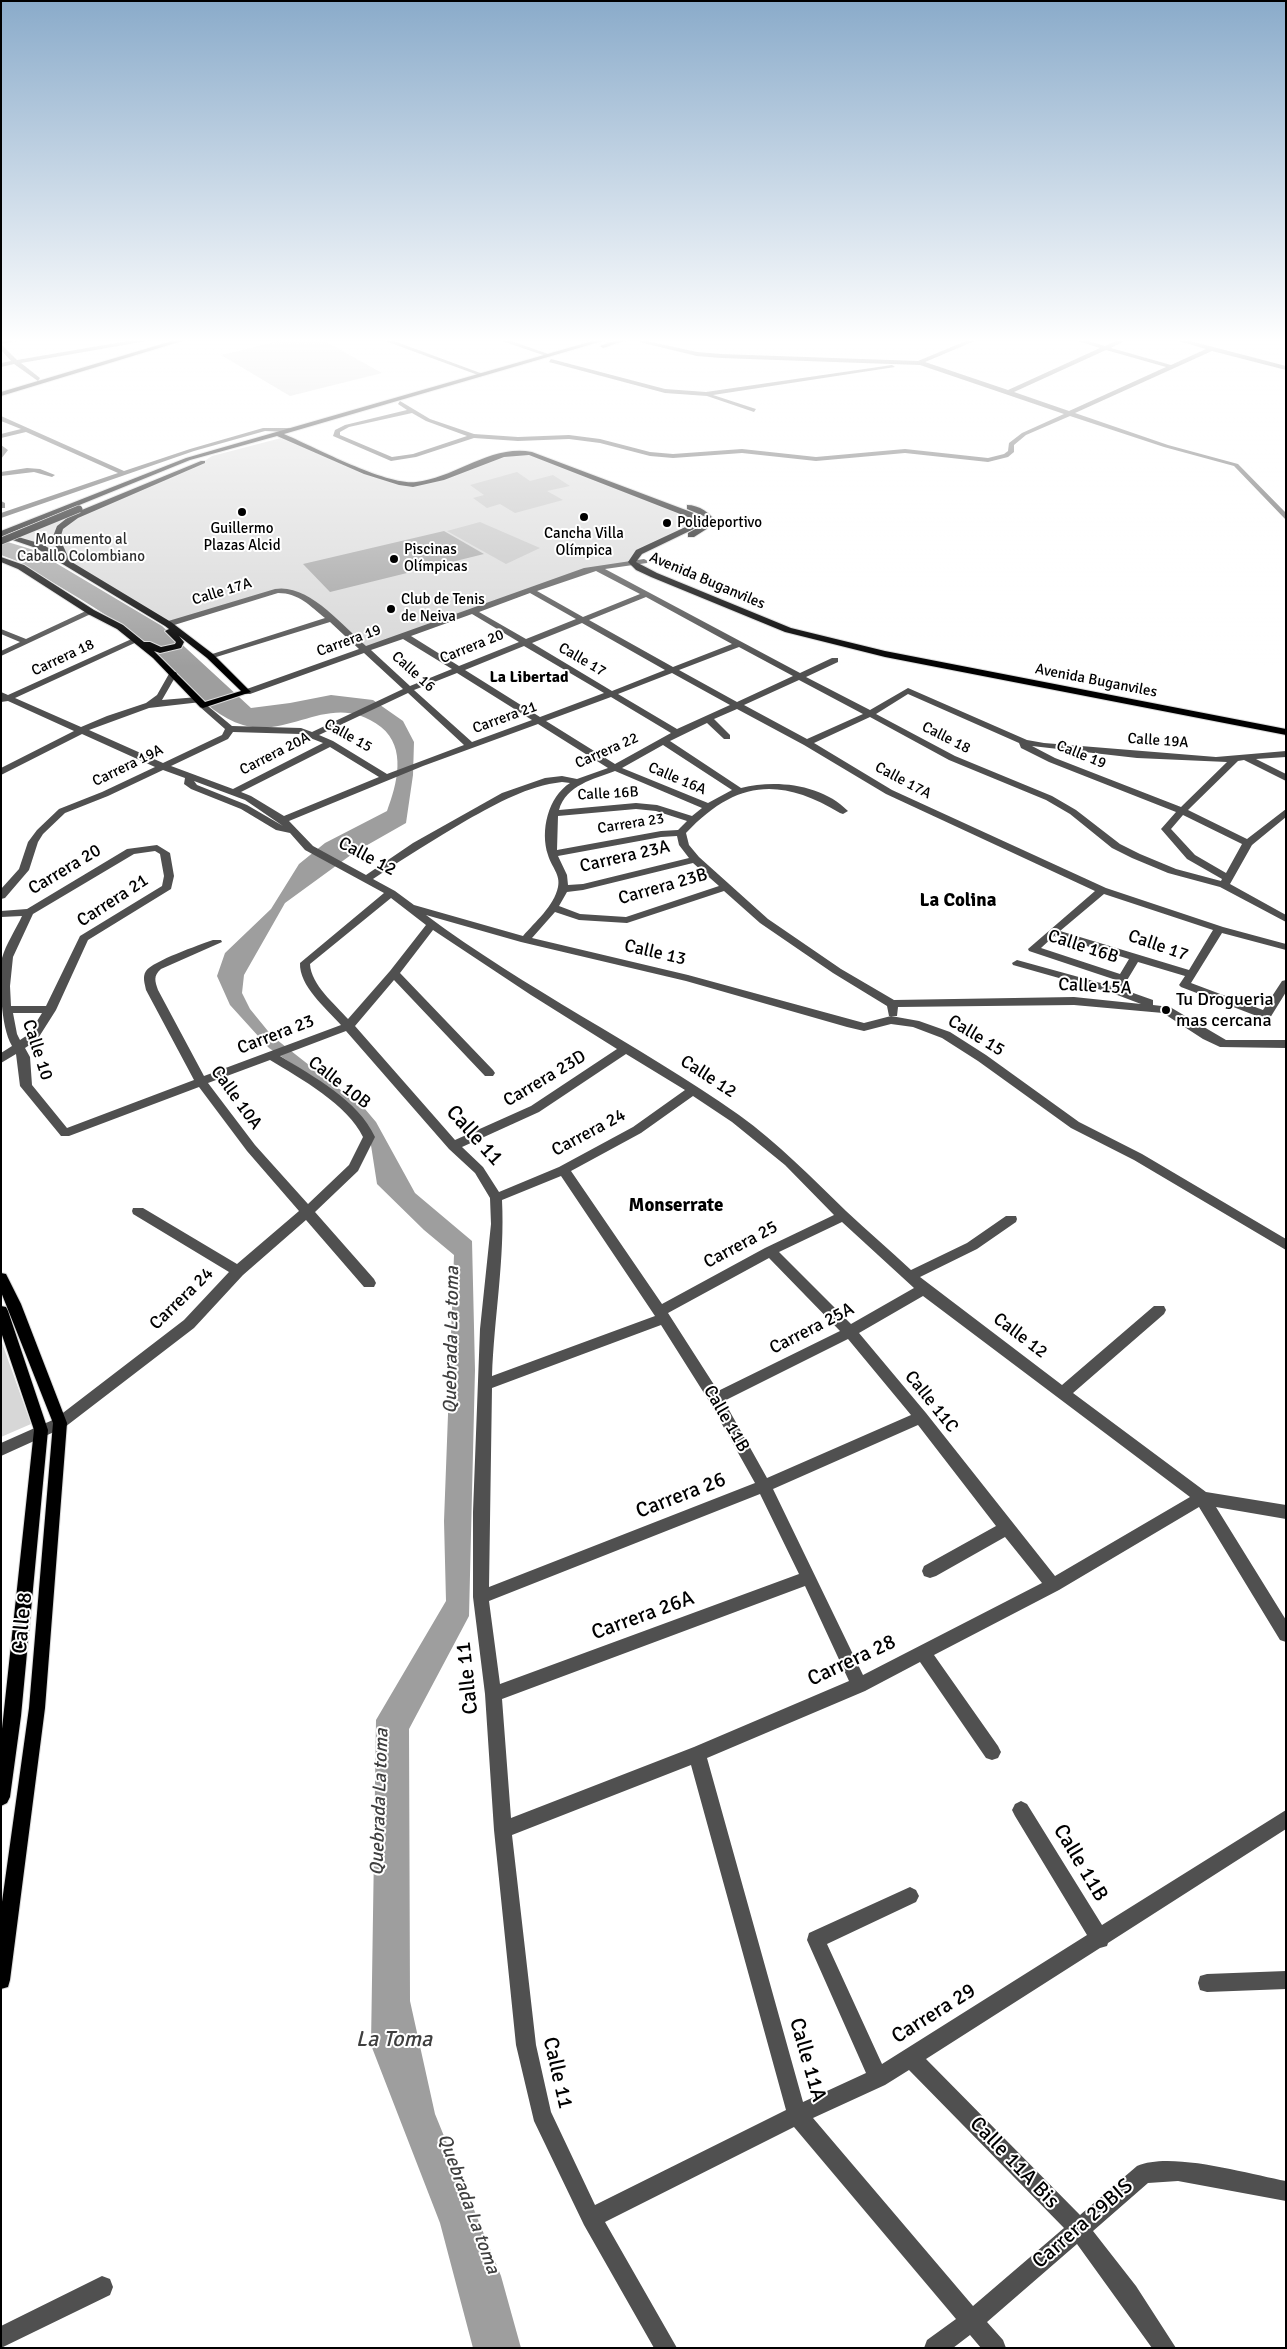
<!DOCTYPE html>
<html>
<head>
<meta charset="utf-8">
<style>
  body { margin:0 }
  #map { position:relative; width:1287px; height:2349px; overflow:hidden; background:#fff; font-family:Signika,sans-serif }
  canvas { display:block }
  .frame { position:absolute; inset:0; border:2px solid #000; pointer-events:none }
</style>
</head>
<body>
<div id="map">
<canvas width="1287" height="2349"></canvas>
<div class="frame"></div>
</div>
<script>
const c = document.querySelector('canvas').getContext('2d');
c.lineJoin = 'round';
function fillPath(path, color) { c.fillStyle = color; c.fill(path, 'evenodd'); }
function trace(path, color, width, dash) { c.strokeStyle = color; c.lineWidth = width; c.lineCap = dash ? 'butt' : 'round'; c.setLineDash(dash || []); c.stroke(path); }
function drawText(font, color, halo, rows, align = 'center') {
  c.font = font + ' Signika,sans-serif'; c.lineWidth = 4; c.setLineDash([]); c.textBaseline = 'middle'; c.strokeStyle = halo; c.fillStyle = color; for (const [text, x, y, turn = 0] of rows) {
    c.save(); c.translate(x, y); c.rotate((+turn || 0) * Math.PI / 180); c.textAlign = isNaN(turn) ? turn : align; if (halo) c.strokeText(text, 0, 0); c.fillText(text, 0, 0); c.restore();
  }
}
fillPath(new Path2D(`
  M292 338H319L382 373 290 396 221 355Z
  M285 437 396 484H420L506 454 524 452 691 514 697 524 652 545 632 562 587 570 366 651 302 595 285 590 170 623 41 547 15 538 62 519 67 521 200 464 212 456Z
  M1 1340 31 1424 1 1437Z`), '#d7d7d7');
fillPath(new Path2D(`
  M444 531 484 554 330 592 303 564Z
  M1 540 34 550 162 626 251 708 290 703 331 695 373 700 403 721 414 742 413 775 406 823 355 852 285 903 244 975 242 993 250 1009 272 1036 365 1109 376 1122 415 1193 472 1241 475 1370 469 1616 409 1729 410 2001 435 2114 501 2276 521 2348H473L440 2223 371 2045 376 1720 446 1601 444 1521 454 1255 424 1230 377 1184 368 1126 337 1095 269 1048 230 1005 217 976 225 953 271 909 299 864 325 843 387 811C397 784 407 748 381 727 332 689 292 739 243 725 200 712 173 663 139 638 100 609 58 586 17 561L1 555Z`), '#9e9e9e');
fillPath(new Path2D(`
  M517 472 530 481 553 475 570 486 547 491 563 500 515 513 500 504 487 508 473 498 484 495 470 485Z
  M480 522 540 548 506 564 447 531Z`), '#c0c0c0');
const major = new Path2D(`
  M12 338H26L1 344V340Z
  M182 338H192L1 396V392Z
  M603 338H613L284 434C312 446 387 486 416 482 455 478 491 444 532 452L699 515 703 520 700 526 642 554 636 562 657 573 791 628 885 651 1286 729V735L885 657 785 632 651 577 636 570 628 562 636 550 694 523 693 519 529 455 504 457 444 480 413 487 399 485 364 474 277 436 190 460 8 534 42 544 60 555 52 539 57 526 72 514 201 461H205V463L78 518 63 529 60 539 70 561 171 622 213 654 251 692 203 708 200 707 153 658 117 629 88 614 18 569 1 562V557L24 565 94 610 123 625 144 642H150L161 647 175 644 176 642 165 631 169 629 165 626 36 548 1 536V531L186 458ZM179 636 207 658 241 691 205 702 154 651 160 653 181 648 184 642Z
  M623 338H633L603 348 600 346Z
  M687 505C699 505 711 513 716 523L694 537H688V533L708 522 706 517 687 509Z
  M1 1273 6 1274 21 1304 67 1423 45 1708 10 1980 8 1987 1 1989V1909L29 1708 53 1423 1 1292Z
  M1 1306 6 1307 8 1311 48 1430 21 1716 10 1797 7 1803 1 1806V1738L34 1430 1 1332Z`);
trace(major, '#dbdbdb', 2);
fillPath(new Path2D(`
  M145 338 147 341 21 363 40 378 38 381 14 364 1 367V363L11 361 1 350V344L17 360Z
  M377 338H386L483 374 478 375Z
  M493 338H503L551 355 546 356Z
  M973 338H982L925 362 1008 390 1100 348 1068 338H1078L1105 346 1122 338H1130L1111 348 1171 365 1206 349 1168 338H1179L1286 366V370L1212 351 1075 413 1168 445 1238 464 1286 513V520L1234 466 1164 447 1070 416 1026 435 1014 445V452L1008 457 988 462 905 453 816 461 742 453 673 458 650 456 600 443 569 439 518 441 474 438 416 457 391 461 333 436 335 430 345 425 407 410 398 404 400 401 430 419 474 434 518 437 569 435 600 439 650 452 673 454 742 449 816 457 905 449 988 458 1004 454 1008 451 1009 443 1022 433 1064 414 920 365 721 358 697 356 639 342 642 340 697 352 721 354 918 361ZM1106 350 1166 367 1069 411 1014 392ZM412 413 426 421 467 436 413 454 392 457 340 435V432L349 427Z
  M551 359 665 389 706 392 892 365 895 367 713 395 756 409 754 412 707 396 665 393 549 362Z
  M1 416 124 471 190 449 263 428H289L292 430 289 432 265 431 194 451 1 518V513L118 473 26 432 1 438V434L21 429 1 421Z
  M1 445 8 450 1 459Z
  M27 468 40 469 55 475 52 477 34 472 1 476V472Z
  M1 501 5 503V508H1Z
  M644 559 648 561 647 563 605 569 800 673 832 658H838V662L806 677 870 710 908 688 1027 740 1044 743 1216 757 1286 751V757L1256 759 1286 774V781L1244 760 1238 761 1188 810 1247 839 1286 809V817L1252 845 1230 884 1286 915V922L1220 887 1168 873 1132 858 1112 848 1070 814 1046 800 949 760 870 717 814 743 892 790 1106 888 1223 927 1286 944V950L1222 933 1191 983 1263 1010 1282 981 1286 980V992L1270 1018H1262L1181 987 1179 985 1185 976 1138 962 1123 987 1119 988 1153 1000V1005L1170 1007 1226 1040H1286V1048L1220 1047 1203 1039 1163 1013 1074 1005 898 1007 897 1016H889L887 1006 833 973 760 923 724 891 627 923 579 920 555 912 532 938 688 975 864 1023 891 1016 919 1021 950 1032 986 1055 1079 1122 1142 1154 1286 1239V1250L1134 1160 1071 1128 978 1061 942 1038 913 1027 891 1024 864 1031 847 1027 686 981 521 942 426 915C525 989 638 1044 739 1115 778 1143 812 1178 846 1211 867 1231 890 1250 911 1270L967 1243 1006 1216H1016L1017 1219 1016 1222 977 1249 920 1277 1062 1385 1154 1306H1164L1166 1310 1164 1314 1073 1393 1206 1492 1286 1505V1519L1216 1507 1286 1620V1642L1280 1640 1199 1507 1059 1590 934 1655 998 1746 1001 1752 998 1758 992 1760 986 1758 920 1662 865 1691 707 1758 803 2102 866 2073 807 1940 809 1933 910 1887 916 1890 919 1896 916 1902 827 1944 882 2064 1087 1935 1015 1816 1012 1810 1015 1804 1021 1801 1027 1804 1102 1925 1286 1810V1829L1108 1943 1107 1946 1100 1948 926 2059 1080 2215 1137 2166C1171 2151 1248 2174 1286 2181V2201L1178 2181 1148 2183 1093 2231 1136 2286 1176 2348H1152L1077 2244 987 2322 1003 2340 1006 2348H981L970 2335 953 2348H924L927 2340 956 2319 794 2127 605 2222 677 2348H654L584 2225 534 2121 516 2045 494 1830 485 1694 473 1597V1512L480 1329 491 1224 490 1198 475 1173 449 1149 346 1031 280 1056C314 1077 358 1100 375 1137L358 1171 315 1212 374 1279 376 1283 374 1287H364L306 1220 243 1275 194 1328 65 1427 1 1456V1443L55 1419 184 1320 229 1272 133 1214 132 1211 133 1208H143L237 1264 299 1211 247 1151 199 1087 69 1136H61L20 1086 16 1054 1 1063V1053L12 1046C0 1025 0 981 2 958 6 944 16 929 22 916L1 917V911L27 909 127 849 157 845 170 853 174 876 171 889 88 940 56 1010 37 1040 25 1048 30 1057 32 1085 67 1128 194 1080 146 990C145 984 142 977 146 971 153 961 199 945 213 940H221L222 942 161 969C153 976 155 981 158 990L204 1076 341 1025C326 1008 299 986 300 963L384 893 305 850 290 833 276 830 241 809 191 789 184 784 185 778 163 770 108 796 65 813 43 834 38 842 29 870 5 898 1 899V889L19 869 28 842 37 830 59 809 102 792 155 767 82 734 1 775V768L74 731 8 701 1 702V692L8 695 136 637 140 639 139 641 15 698 81 727 107 716 146 703 157 695 170 672H176L177 674 162 700 198 697 202 700 201 702 149 708 89 730 163 763 222 735 225 729 200 707V703L203 702 232 726 301 728 312 732 403 689 364 653 250 694H244V690L359 649 330 622 213 658 206 656 325 618C310 606 299 593 278 593L171 626H165V622L275 589C308 583 343 626 366 646L584 568ZM596 571 640 594 583 617 537 591ZM530 593 576 619 526 639 479 612ZM646 597 732 644 673 667 589 620ZM472 614 519 642 459 666 411 636ZM582 623 665 670 612 691 532 643ZM403 639 452 669 410 686 371 650ZM524 646 604 693 540 717 465 670ZM739 647 793 676 737 702 679 670ZM457 673 532 720 472 742 414 690ZM672 673 730 705 677 729 618 694ZM799 680 863 714 807 739 744 705ZM408 693 464 745 387 774 333 741 319 735ZM908 694 1019 743 1021 748 1049 762 1176 812 1161 829 1187 859 1222 879 1221 881 1176 869 1140 854 1120 844 1076 810 1052 796 955 756 876 714ZM611 697 671 733 615 764 546 721ZM737 709 804 745 886 794 1095 891 1028 949 1029 951 1116 980 1113 985 1115 987 1017 960 1012 963 1013 965 1112 993 1141 1004 1074 997 894 1000 841 969 768 919 699 857 689 845 686 833C735 781 779 776 840 813L843 814 848 811C822 784 775 779 741 788L670 741 707 723 724 739H730V735L714 719ZM538 724 608 768 577 779 562 776 545 778 502 793 413 843 366 875 313 846 289 821 423 766ZM233 732 300 734 323 743 233 789 171 766 228 739ZM663 745 732 790 708 803 622 768ZM1032 746 1137 758 1227 762 1181 807 1055 758ZM330 747 379 777 284 816 251 796 241 792ZM615 771 702 808 692 816 657 805 636 803 559 810C566 785 594 779 615 771ZM194 781 245 800 283 826 247 805 197 785ZM562 782 570 783C548 797 540 831 548 855 551 866 561 875 558 887 554 906 535 922 523 936L414 905 395 891 373 879C404 858 435 839 467 820 498 803 527 786 562 782ZM636 809 656 811 687 821 678 830 661 831 557 850 558 816ZM1183 815 1242 844 1226 873 1195 855 1171 829ZM677 836 679 845 689 858 583 884 568 885 567 875 558 856 661 837ZM155 851 160 854 164 876 162 886 80 936 46 1006H11L10 986 13 957 33 914 134 854ZM693 863 719 886 626 917 580 914 559 906 567 892 583 890ZM1104 894 1213 930 1189 970 1060 931ZM391 898 426 925 390 971 348 1019C335 1004 311 985 310 964ZM433 930 531 995 617 1049 531 1106 455 1140 355 1026 394 980 485 1076H493L495 1073 493 1070 400 973ZM1054 936 1129 959 1120 974 1041 948ZM13 1013H42L29 1034 20 1040 17 1034ZM626 1054 685 1090 633 1127 559 1167 499 1192 483 1167 462 1147 539 1112ZM270 1060C300 1078 348 1105 363 1137L349 1165 308 1204 255 1145 208 1083ZM693 1096 732 1122 785 1165 834 1215 765 1248 662 1304 571 1171 641 1133ZM561 1176 655 1316 492 1376C494 1318 505 1259 502 1200ZM842 1222 914 1288 851 1324 779 1252ZM769 1258 840 1331 718 1391 668 1313ZM923 1296 1190 1497 1055 1576 926 1413 859 1333ZM661 1325 709 1401 755 1483 489 1587 492 1388ZM848 1339 911 1415 767 1478 724 1401ZM918 1425 996 1526 924 1566 922 1571 924 1576 930 1578 936 1576 1005 1537 1042 1583 863 1675 773 1489ZM760 1494 799 1574 500 1684 489 1601ZM805 1586 849 1681 694 1747 511 1818 502 1699ZM691 1765 786 2110 595 2205 551 2112 536 2045 512 1835ZM909 2070 1064 2228 973 2306 813 2118 885 2085Z
  M88 610 95 612 1 656V651L20 642 1 634V629L26 639Z
  M1286 1971V1989L1207 1992 1200 1990 1198 1983 1200 1976 1207 1974Z
  M102 2276 110 2279 113 2287 110 2295 1 2348V2326Z`), '#505050');
fillPath(major, '#000');
const majorBridge = new Path2D(`
  M1 541 79 509`);
trace(majorBridge, '#dbdbdb', 8, []);
trace(majorBridge, '#000', 7);
const sky = c.createLinearGradient(0, 0, 0, 667);
sky.addColorStop(0, '#8aabca');
sky.addColorStop(0.51, '#fff');
sky.addColorStop(1, '#ffffff00');
c.fillStyle = sky;
c.fillRect(0, 0, 1287, 667);
for (const [x, y, r, color] of [
  [242,512,5,"#000"],
  [584,517,5,"#000"],
  [667,523,5,"#000"],
  [394,559,5,"#000"],
  [391,609,5,"#000"],
  [1166,1010,5,"#000"]
]) { const dot = new Path2D(); dot.arc(x, y, r, 0, 2 * Math.PI); c.fillStyle = color; c.fill(dot); trace(dot, '#fff', 2); }
drawText('15px', '#000', '#fff', [
  ["Polideportivo",677,523],
  ["Guillermo",242,529,"center"],
  ["Plazas Alcid",242,546,"center"],
  ["Cancha Villa",584,534,"center"],
  ["Olímpica",584,551,"center"],
  ["Piscinas",404,550],
  ["Olímpicas",404,567],
  ["Club de Tenis",401,600],
  ["de Neiva",401,617]
], 'left');
drawText('15px', '#2e2e2e', '#fff', [
  ["Monumento al",81,540],
  ["Caballo Colombiano",81,557]
]);
drawText('15px', '#000', '#fff', [
  ["Avenida Buganviles",707,581,23],
  ["Calle 17A",222,592,-17],
  ["Carrera 19",349,641,-20],
  ["Carrera 20",472,647,-22],
  ["Carrera 18",63,658,-25],
  ["Calle 17",582,660,30],
  ["Calle 16",413,672,42],
  ["Avenida Buganviles",1096,681,11],
  ["Carrera 21",505,718,-20],
  ["Calle 15",348,736,29],
  ["Calle 18",946,738,27],
  ["Calle 19A",1158,741,4],
  ["Carrera 22",607,751,-24],
  ["Carrera 20A",275,754,-27],
  ["Calle 19",1081,755,22],
  ["Carrera 19A",128,766,-26],
  ["Calle 16A",677,779,23],
  ["Calle 17A",903,781,28],
  ["Calle 16B",608,794,-3],
  ["Carrera 23",631,824,-9]
]);
drawText('bold 16px', '#000', '#fff', [
  ["La Libertad",529,678]
]);
drawText('18px', '#000', '#fff', [
  ["Calle 12",367,857,28],
  ["Carrera 23A",625,857,-13],
  ["Carrera 20",65,870,-31],
  ["Carrera 23B",663,887,-16],
  ["Carrera 21",113,901,-33],
  ["Calle 17",1158,946,19],
  ["Calle 16B",1083,947,18],
  ["Calle 13",655,953,13],
  ["Calle 15A",1095,987,3],
  ["Carrera 23",276,1035,-21],
  ["Calle 15",976,1036,31],
  ["Calle 10",37,1050,72],
  ["Calle 12",708,1077,33],
  ["Carrera 23D",545,1079,-31],
  ["Calle 10B",339,1083,38],
  ["Calle 10A",236,1098,54],
  ["Carrera 24",589,1133,-28],
  ["Carrera 25",741,1245,-28],
  ["Carrera 24",182,1299,-44],
  ["Carrera 25A",812,1329,-27],
  ["Calle 12",1020,1336,37],
  ["Calle 11C",931,1402,51],
  ["Calle 11B",726,1419,60]
]);
drawText('18px', '#000', '#fff', [
  ["Tu Drogueria",1176,1000],
  ["mas cercana",1176,1021]
], 'left');
drawText('bold 19px', '#000', '#fff', [
  ["La Colina",958,901],
  ["Monserrate",676,1206]
]);
drawText('italic 19px', '#3f3f3f', '#fff', [
  ["Quebrada La toma",452,1340,-89],
  ["Quebrada La toma",380,1802,-88],
  ["Quebrada La toma",468,2204,70]
]);
drawText('21px', '#000', '#fff', [
  ["Calle 11",474,1136,48],
  ["Carrera 26",681,1496,-21],
  ["Carrera 26A",643,1616,-20],
  ["Calle 8",23,1623,-85],
  ["Carrera 28",852,1661,-25],
  ["Calle 11",468,1678,-96],
  ["Calle 11B",1080,1863,59],
  ["Carrera 29",934,2014,-32],
  ["Calle 11A",807,2060,74],
  ["Calle 11",557,2073,77],
  ["Calle 11A Bis",1014,2163,46],
  ["Carrera 29BIS",1083,2224,-41]
]);
drawText('italic 22px', '#3f3f3f', '#fff', [
  ["La Toma",394,2040]
]);
</script>
</body>
</html>
